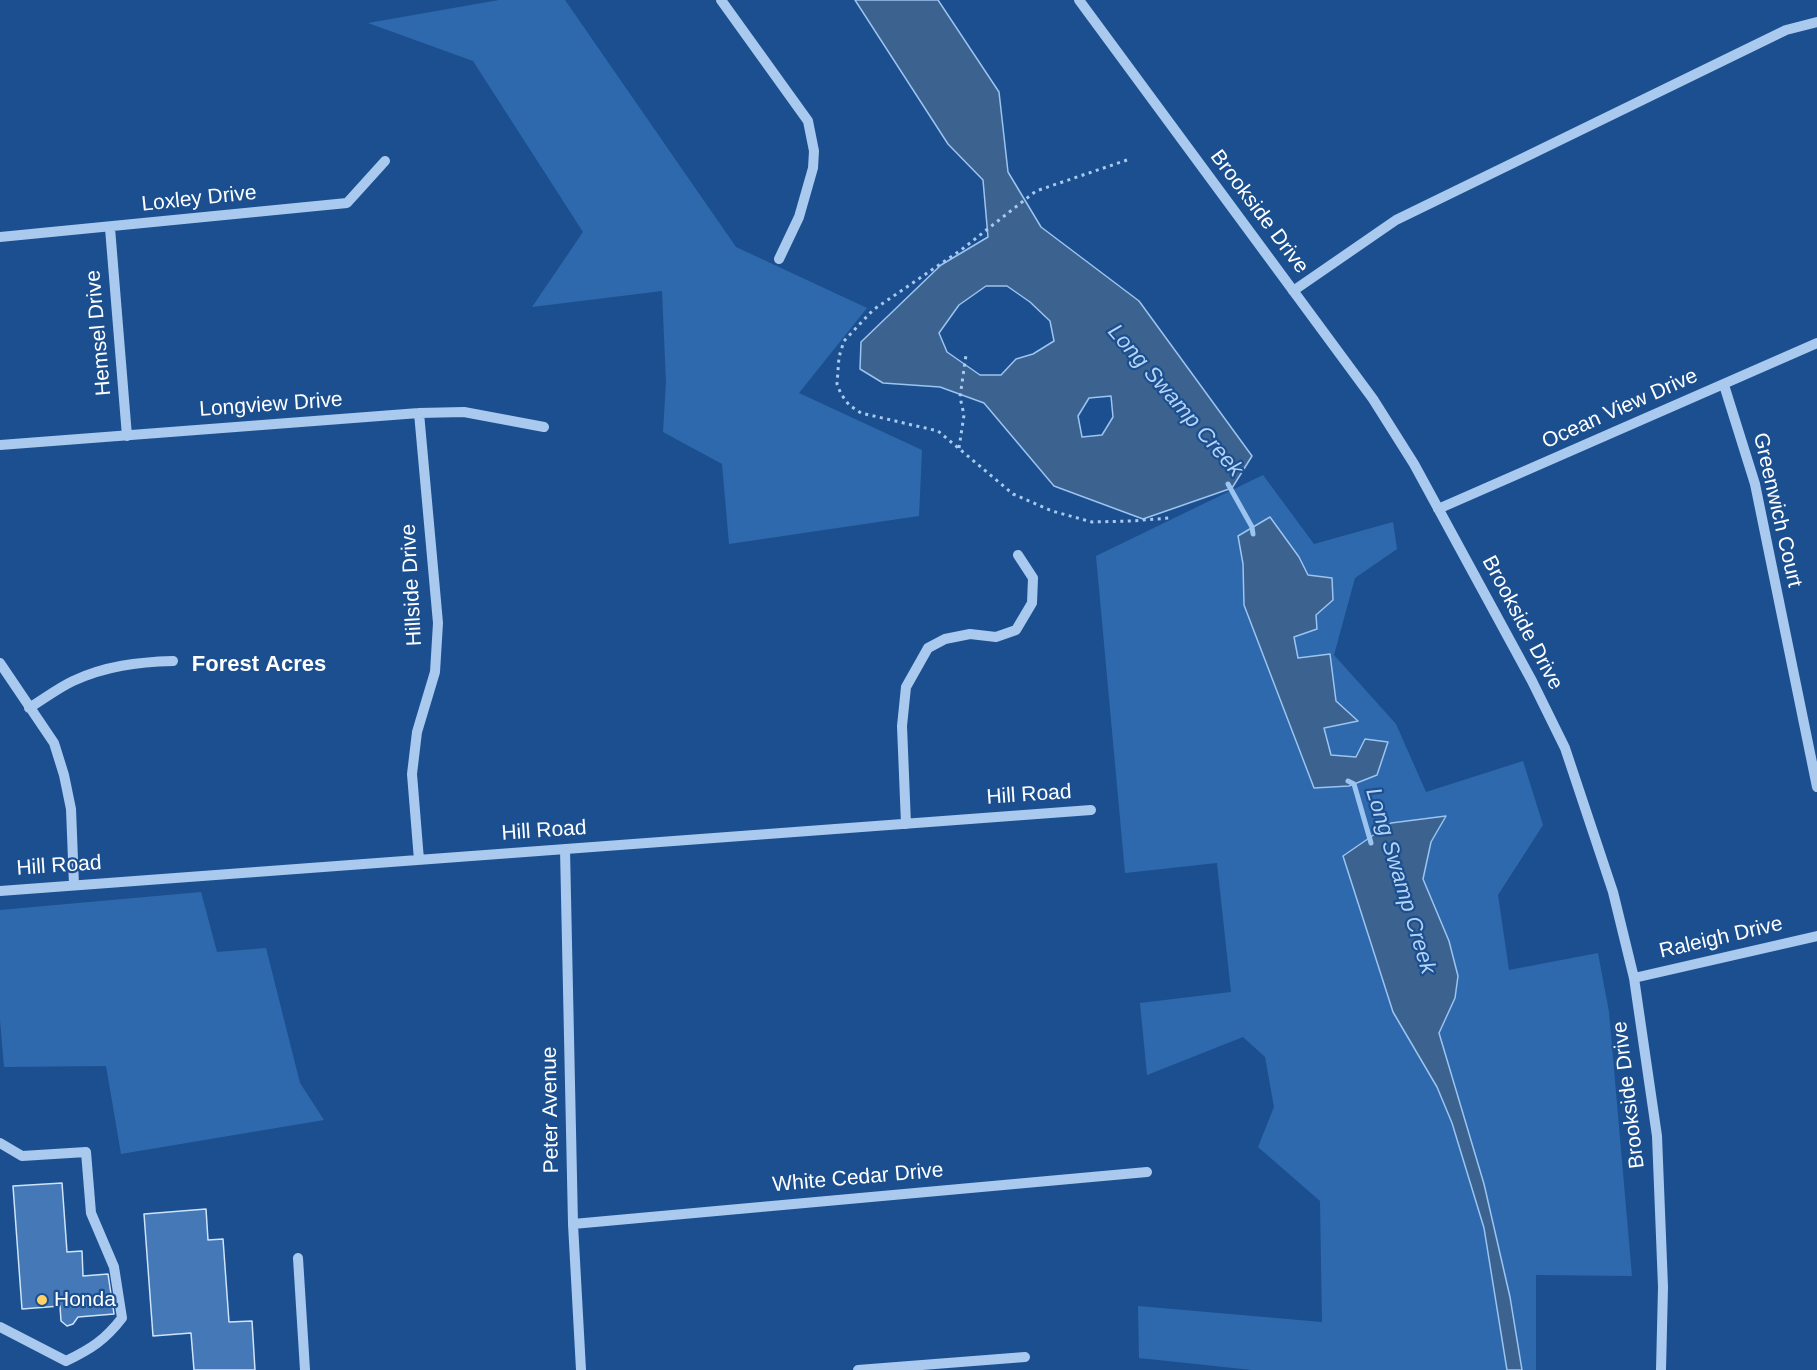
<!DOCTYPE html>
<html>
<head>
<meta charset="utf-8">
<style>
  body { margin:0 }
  canvas { display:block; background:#1b4f8f }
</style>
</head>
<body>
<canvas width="1817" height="1370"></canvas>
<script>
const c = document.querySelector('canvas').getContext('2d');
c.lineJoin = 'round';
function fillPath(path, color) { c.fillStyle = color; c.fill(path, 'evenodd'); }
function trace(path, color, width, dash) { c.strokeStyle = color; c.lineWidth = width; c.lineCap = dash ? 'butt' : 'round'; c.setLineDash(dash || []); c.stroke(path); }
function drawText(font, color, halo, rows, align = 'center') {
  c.font = font + ' Helvetica,sans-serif'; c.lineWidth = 4.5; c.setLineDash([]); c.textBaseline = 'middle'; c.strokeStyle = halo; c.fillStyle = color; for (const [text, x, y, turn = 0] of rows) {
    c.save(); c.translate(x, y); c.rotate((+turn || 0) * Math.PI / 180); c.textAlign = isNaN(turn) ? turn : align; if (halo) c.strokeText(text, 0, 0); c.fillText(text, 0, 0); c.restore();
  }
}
fillPath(new Path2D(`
  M499 0H565L736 247 867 308 799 393 922 450 919 516 729 544 722 464 663 432 666 382 662 291 532 307 583 232 473 61 368 23Z
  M1263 475 1314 544 1393 522 1397 549 1355 578 1334 655 1396 724 1426 792 1523 761 1543 825 1498 895 1509 970 1598 953 1609 1012 1632 1276 1536 1275V1370H1252L1139 1358 1138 1306 1322 1322 1320 1201 1258 1147 1274 1107 1265 1057 1243 1037 1147 1075 1140 1003 1231 992 1217 863 1125 873 1096 556Z
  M201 892 217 952 266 948 300 1083 324 1120 121 1154 106 1066 4 1067 0 1020V910Z`), '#2e69ad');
const water = new Path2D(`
  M855 0H938L999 92 1008 172 1041 227 1139 301 1252 456 1232 488 1143 519 1054 486 984 403 940 387 883 383 860 369 861 342 941 265 988 237 983 180 948 144ZM986 286H1007L1030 302 1050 321 1054 341 1033 354 1016 359 1001 375H980L947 352 939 333 959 305ZM1111 396 1113 417 1102 435 1082 437 1078 416 1089 398Z
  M1270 517 1299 557 1308 575 1332 578 1333 600 1316 615 1317 629 1294 637 1298 658 1330 654 1336 701 1358 721 1324 728 1331 755 1356 757 1365 739 1388 742 1377 775 1349 786 1314 788 1244 605 1243 564 1238 536Z
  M1446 816 1431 842 1423 879 1449 941 1458 976 1455 998 1439 1033 1484 1184 1510 1297 1522 1370H1507L1484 1228 1452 1123 1437 1087 1393 1012 1343 856 1391 823Z`);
fillPath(water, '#3c6290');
trace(water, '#9cc4f0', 1.5);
trace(new Path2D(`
  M1228 484 1252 527 1253 534
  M1348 781 1354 784 1371 843`), '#9cc4f0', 5);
const building = new Path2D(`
  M62 1183 67 1252 82 1251 83 1276 108 1274 114 1314 78 1317 73 1324 67 1326 61 1321 60 1306 22 1309 13 1186Z
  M206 1209 208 1240 223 1239 229 1322 252 1321 255 1370H194L191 1333 153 1336 144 1214Z`);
fillPath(building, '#4478b7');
trace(building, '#cfe3fa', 1.5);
trace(new Path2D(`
  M1127 160 1036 191 961 250 873 310 844 341 839 357 837 384 841 394 849 405 861 413 938 431 1013 494 1052 511 1092 522 1131 521 1169 518
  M959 448 964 415 960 397 966 355`), '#a9c9ee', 3, [3, 4.5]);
trace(new Path2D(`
  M721 0 808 121 814 151 813 168 799 217 779 259
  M1079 0 1373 399 1414 464 1532 681 1565 748 1613 892 1634 978 1657 1136 1663 1287 1661 1370
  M110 228 127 436
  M0 237 347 203 385 161
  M1293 291 1396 220 1786 30 1817 22
  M1724 385 1755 484 1817 787
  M419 413 438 623 435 672 417 732 412 774 419 860
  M0 445 419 413 464 412 544 427
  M1438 509 1817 343
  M0 663 54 743 64 775 71 809 74 885
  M29 708C44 699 58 688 73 681 105 666 138 662 173 661
  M906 824 902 726 906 687 928 648 945 639 970 634 996 637 1016 630 1032 603 1033 578 1018 555
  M565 849 573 1224 581 1370
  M0 891 1091 810
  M1634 978 1817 936
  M0 1143 22 1156 86 1152 91 1213 114 1267 122 1318C105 1340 91 1349 66 1361
  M573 1224 1147 1172
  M298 1258 305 1370
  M0 1327 66 1361
  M858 1370 1025 1357`), '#a9c9ee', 10);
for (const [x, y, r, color] of [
  [42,1300,6,"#ffd166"]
]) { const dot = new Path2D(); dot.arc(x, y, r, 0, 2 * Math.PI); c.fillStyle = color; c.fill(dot); trace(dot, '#1b4f8f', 2); }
drawText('21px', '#fff', '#1b4f8f', [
  ["Loxley Drive",199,199,-6],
  ["Brookside Drive",1259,212,53],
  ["Hemsel Drive",99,333,-95],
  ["Longview Drive",271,405,-4],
  ["Ocean View Drive",1620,409,-24],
  ["Greenwich Court",1777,510,77],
  ["Hillside Drive",412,585,-93],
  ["Brookside Drive",1522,623,62],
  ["Hill Road",1029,795,-4],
  ["Hill Road",544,831,-4],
  ["Hill Road",59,866,-4],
  ["Raleigh Drive",1721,938,-13],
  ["Brookside Drive",1629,1095,-97],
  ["Peter Avenue",551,1110,-91],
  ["White Cedar Drive",858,1178,-5]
]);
drawText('21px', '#fff', '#1b4f8f', [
  ["Honda",54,1300]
], 'left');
drawText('italic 22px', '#b5d3f5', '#1b4f8f', [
  ["Long Swamp Creek",1175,401,49],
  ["Long Swamp Creek",1400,881,73]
]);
drawText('bold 22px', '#fff', '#1b4f8f', [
  ["Forest Acres",259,665]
]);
</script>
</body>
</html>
